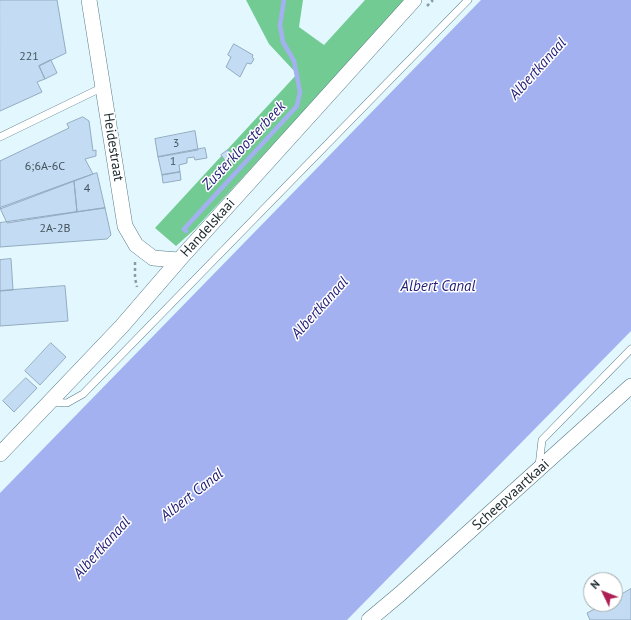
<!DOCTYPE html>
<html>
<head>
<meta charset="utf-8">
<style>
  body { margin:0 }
  #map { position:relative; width:631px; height:620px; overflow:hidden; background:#e2f8fe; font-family:"PT Sans",sans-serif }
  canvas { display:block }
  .north { position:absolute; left:583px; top:572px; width:40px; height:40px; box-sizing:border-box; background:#fff; border:1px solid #a3a9aa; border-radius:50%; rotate:313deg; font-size:11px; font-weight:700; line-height:16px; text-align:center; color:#19272b }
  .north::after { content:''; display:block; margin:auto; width:14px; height:18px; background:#ae1e54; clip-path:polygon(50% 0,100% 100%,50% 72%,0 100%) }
</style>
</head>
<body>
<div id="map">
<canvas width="631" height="620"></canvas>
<div class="north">N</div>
</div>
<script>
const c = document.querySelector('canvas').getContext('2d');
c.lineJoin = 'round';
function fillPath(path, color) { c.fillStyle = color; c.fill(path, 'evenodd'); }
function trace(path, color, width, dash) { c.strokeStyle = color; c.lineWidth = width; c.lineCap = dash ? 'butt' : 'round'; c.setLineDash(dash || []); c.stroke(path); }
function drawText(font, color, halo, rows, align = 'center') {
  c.font = font + ' "PT Sans",sans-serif'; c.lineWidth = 3; c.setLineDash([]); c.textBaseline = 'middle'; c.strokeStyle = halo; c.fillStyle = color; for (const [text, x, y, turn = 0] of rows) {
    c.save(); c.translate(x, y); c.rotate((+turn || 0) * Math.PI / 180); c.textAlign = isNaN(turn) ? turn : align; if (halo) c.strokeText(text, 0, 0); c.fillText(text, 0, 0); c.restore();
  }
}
fillPath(new Path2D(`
  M246 0H303L299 27 324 45 365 0H407L195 229 176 246 155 228 297 74 269 44Z`), '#73cb94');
fillPath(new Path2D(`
  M481 0H631V331L347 620H0V493Z`), '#a4b1f1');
trace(new Path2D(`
  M186 231 184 229 297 106 300 92 294 61 283 42 280 25 284 0`), '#a4b1f1', 4.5);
const building = new Path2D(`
  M0 0H57L66 53 39 66 45 79 37 82 42 92 0 111Z
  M234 44 253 55 252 57 254 59 251 64 247 63 240 77 226 67 231 57 228 55Z
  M51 60 57 73 45 79 39 66Z
  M83 117 89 121 93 151 96 150V156L85 159 93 174 0 209V161L69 128 67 124Z
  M195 131 198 150 158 157 155 139Z
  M249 141 252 146 234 158 231 154 240 148 239 147Z
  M205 148 207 158 195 160 194 157 187 158V163L179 165 180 172 162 175 158 157Z
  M228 150 233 157 226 162 221 155Z
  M180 172 181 180 163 183 162 175Z
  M97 173 105 208 77 212 74 181Z
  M74 181 77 212 7 223 0 208Z
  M105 208 111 235 107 239 0 247V223Z
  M11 259 13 290 0 291V260Z
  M65 286 68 321 0 326V291Z
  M51 343 66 357 40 385 25 371Z
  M26 378 37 388 14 412 3 401Z
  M631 589V620H590L587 613 604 604H615V598Z`);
fillPath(building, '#c3dcf3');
trace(building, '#93abc1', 1);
const lane = new Path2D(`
  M0 137 103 87
  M51 402 67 403 83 394 468 0
  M539 466 542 440 631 349`);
const street = new Path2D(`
  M89 0 125 226 136 245 153 258 179 260
  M0 454 122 326 179 260 414 0
  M369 620 400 594 631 386`);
trace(lane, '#587a83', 8);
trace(street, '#587a83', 16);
trace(new Path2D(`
  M427 6 433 0
  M135 262V278L137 287`), '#899ca1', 2.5, [3, 3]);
trace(lane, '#fff', 7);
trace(street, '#fff', 15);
drawText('12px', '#44545d', null, [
  ["221",29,57],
  ["3",176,144],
  ["1",173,162],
  ["6;6A-6C",45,167],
  ["4",87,189],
  ["2A-2B",55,229]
]);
drawText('14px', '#19272b', '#fff', [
  ["Heidestraat",113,147,81],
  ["Handelskaai",208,228,-48],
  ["Scheepvaartkaai",511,495,-42]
]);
drawText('italic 15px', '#221e78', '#fff', [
  ["Albertkanaal",538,69,-48],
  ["Zusterkloosterbeek",244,146,-47],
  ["Albert Canal",438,287],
  ["Albertkanaal",320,308,-48],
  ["Albert Canal",192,495,-38],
  ["Albertkanaal",102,548,-48]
]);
</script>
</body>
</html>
